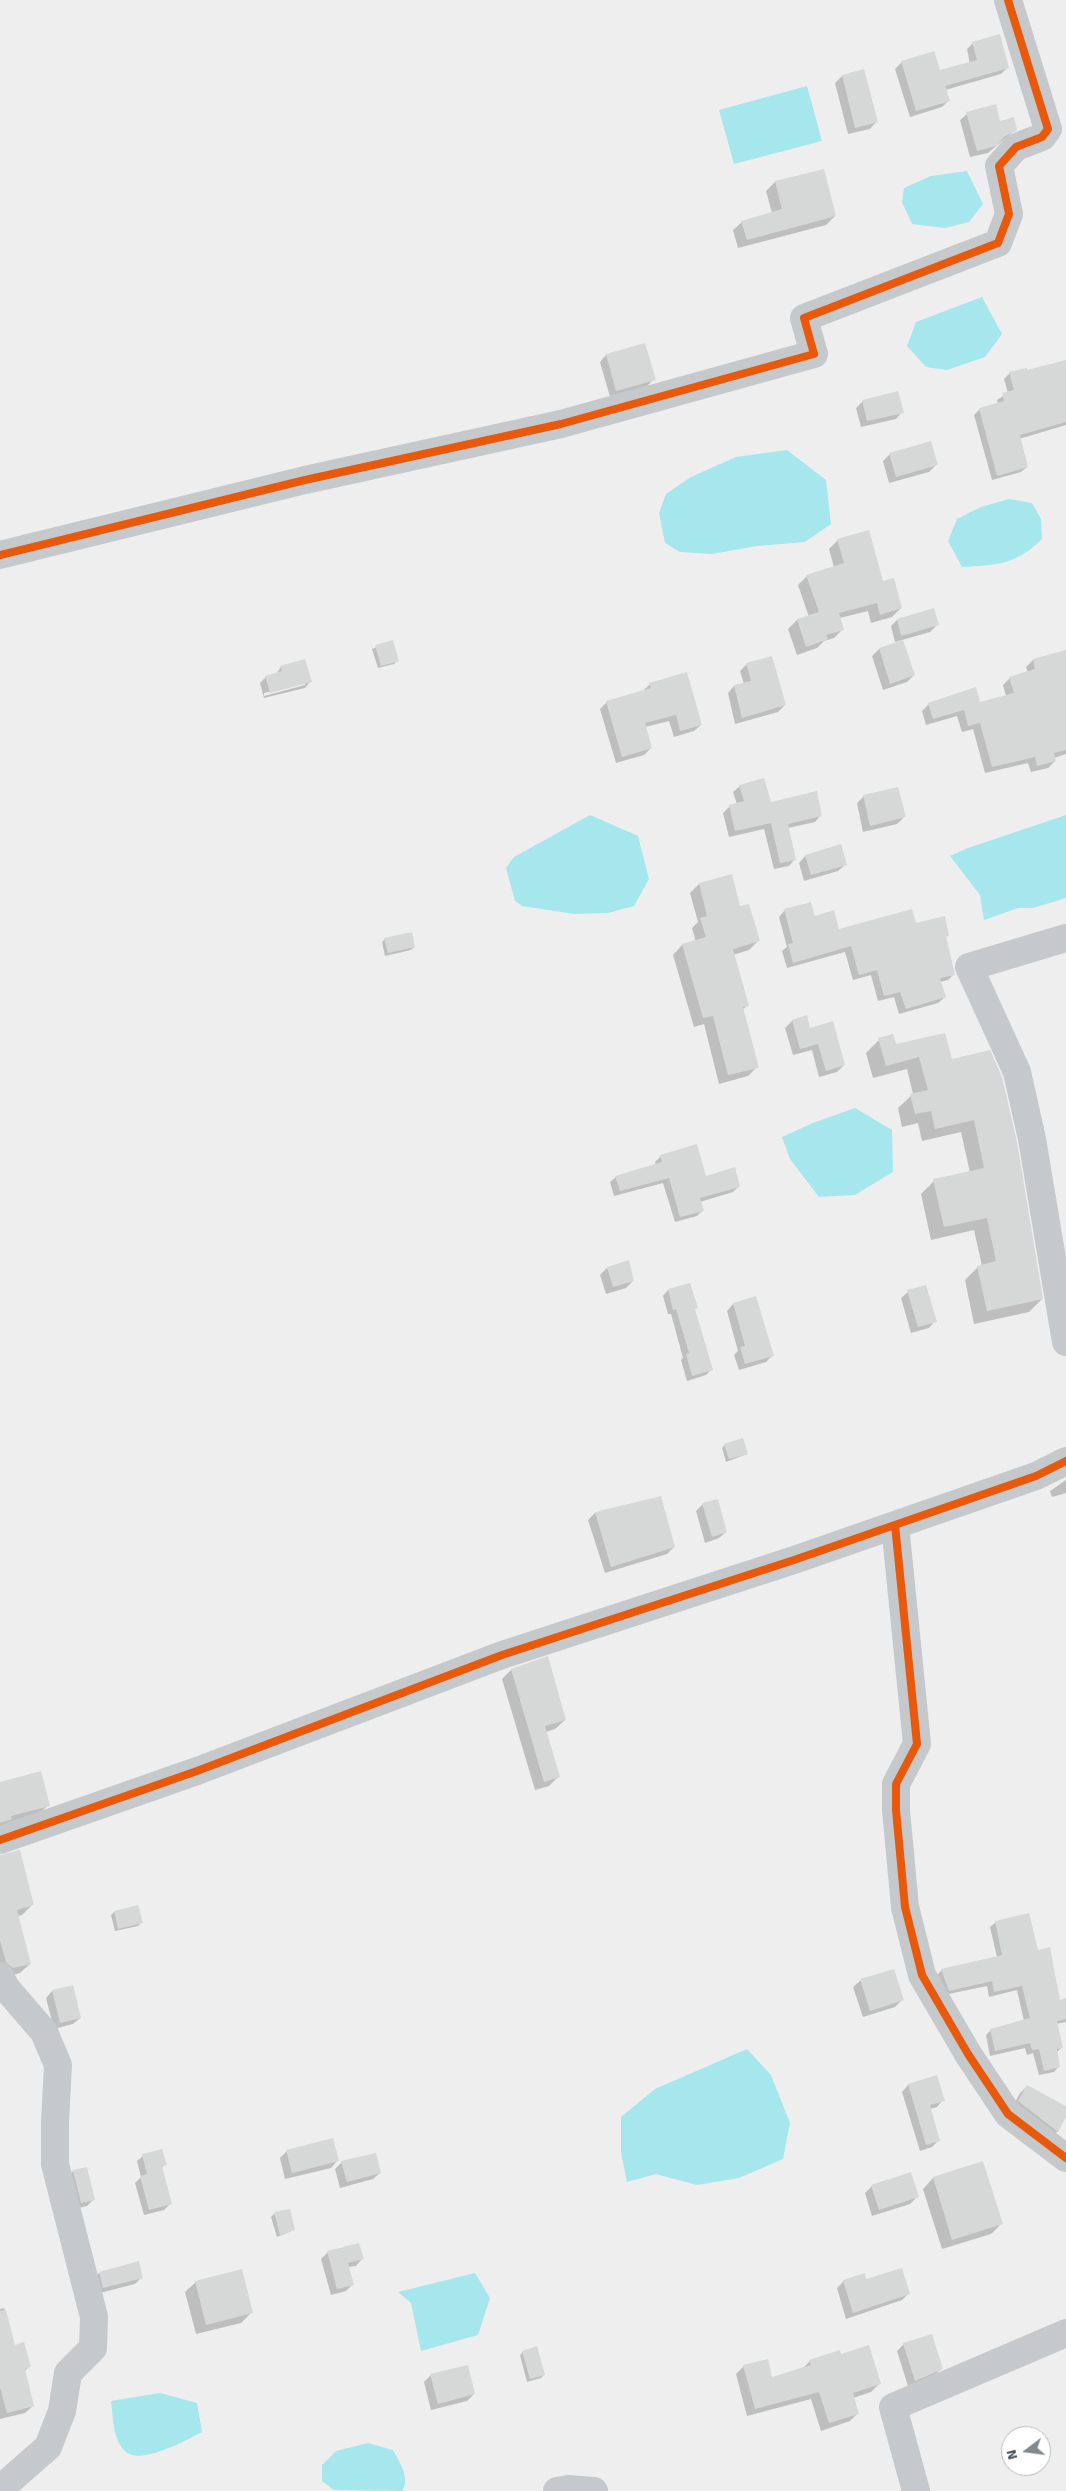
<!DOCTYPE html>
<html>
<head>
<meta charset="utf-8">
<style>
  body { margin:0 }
  #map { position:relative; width:1066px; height:2491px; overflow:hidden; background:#efeeee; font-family:Signika,sans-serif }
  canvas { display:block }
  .north { position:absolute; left:1001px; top:2426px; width:50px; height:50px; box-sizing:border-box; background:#fff; border:1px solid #b5babd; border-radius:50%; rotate:255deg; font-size:14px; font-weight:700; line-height:20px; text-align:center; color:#45535b }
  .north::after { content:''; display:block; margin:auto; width:18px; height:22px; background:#80898e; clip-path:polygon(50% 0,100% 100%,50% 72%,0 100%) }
</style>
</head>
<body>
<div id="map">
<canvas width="1066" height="2491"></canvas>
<div class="north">N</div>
</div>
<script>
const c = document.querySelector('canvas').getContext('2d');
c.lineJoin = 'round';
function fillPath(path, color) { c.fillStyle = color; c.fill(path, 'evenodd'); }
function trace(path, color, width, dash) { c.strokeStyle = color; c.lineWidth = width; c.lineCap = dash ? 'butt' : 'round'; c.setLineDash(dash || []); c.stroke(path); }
fillPath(new Path2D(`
  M807 86 822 141 734 164 719 110Z
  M967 171 983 204 969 222 945 228 912 224 902 202 904 188 931 176Z
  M982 297 1002 334 985 357 947 370 926 367 907 346 916 322Z
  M787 450 826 480 831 524 805 542 757 546 712 554 680 552 665 543 659 513 666 494 691 477 736 457Z
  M1009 499 1032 503 1041 519 1042 539C1016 565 997 565 962 567L948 541 957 519 981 507Z
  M590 815 638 836 649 879 634 906 608 913 574 914 522 906 515 901 506 868 514 857Z
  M1066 815V898L1033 908H1018L984 920 980 895 950 856 968 848Z
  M855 1108 892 1130 893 1172 855 1195 819 1197 790 1159 782 1137 813 1123Z
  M747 2049 771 2075 790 2123 783 2159 739 2178 697 2185 656 2174 627 2182 621 2153V2117L655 2089Z
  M475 2273 490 2298 478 2335 421 2351 411 2303 398 2292Z
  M160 2393 197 2403 202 2432C187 2440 142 2465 126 2452 113 2441 113 2418 111 2401Z
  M368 2443 393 2450C399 2461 411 2479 402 2491L334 2490 322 2481V2465L336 2451Z`), '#a6e6ed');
fillPath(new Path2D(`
  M973 43 1007 68 1001 74 945 90 948 101 942 107 910 117 895 69 902 62 939 72 970 64 967 49Z
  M863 71 876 122 870 129 848 134 835 83 842 76Z
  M967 114 999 122 1015 130 988 153 970 157 960 120Z
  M823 171 835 216 826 225 738 248 733 230 742 222 772 213 766 191 775 182Z
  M606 355 654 379 647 386 610 397 600 362Z
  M1066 366V425L1019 439 1027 467 1021 472 992 480 974 415 980 409 998 404 997 400 1008 393 1004 379 1010 373Z
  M863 401 902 412 896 419 861 427 856 408Z
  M890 454 936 465 929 472 889 483 883 461Z
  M838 540 882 583 901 608 892 617 871 623 868 611 840 618 843 629 834 638 824 641 817 648 797 655 788 629 797 620 809 617 798 585 807 576 834 567 829 549Z
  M897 620 937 625 930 632 895 642 891 626Z
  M392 641 397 661 394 664 378 668 372 649Z
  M903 642 914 675 907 682 883 690 872 656 879 649Z
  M1066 651V754L1054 758 1055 761 1048 768 1031 772 1028 763 985 773 973 729 962 732 957 716 926 725 922 711 929 704H979L1006 696 1003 685 1010 678 1028 673 1026 667 1033 660Z
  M747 664 785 705 778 712 735 724 728 693 734 686 744 684 740 671Z
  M281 667 310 682 305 688 264 698 260 683 266 677 276 674ZM305 682V685L264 696V693Z
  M650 684 701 725 694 731 674 737 669 721 645 727 651 748 644 755 616 763 600 709 607 702 643 691Z
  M740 786 770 803 821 815 815 822 788 828 795 859 789 866 774 869 764 829 729 837 723 813 730 806 737 804 733 792Z
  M864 796 904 817 897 824 863 832 857 803Z
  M805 856 845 865 838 871 804 881 799 863Z
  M699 884 758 941 749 950 733 955 748 1005 742 1010 757 1067 748 1076 719 1084 704 1024 694 1027 673 955 682 945 696 942 692 928 698 922 690 893Z
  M785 910 814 917 839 931 915 924 948 935 945 938 954 974 948 980 940 982 945 997 938 1003 899 1014 894 997 878 1001 871 975 853 980 845 952 787 968 782 951 787 947 779 917Z
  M385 939 414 947 411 950 385 956 382 942Z
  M806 1017 809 1029 844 1065 837 1072 819 1077 812 1050 793 1055 785 1028 792 1021Z
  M879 1040 951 1060 989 1052 1042 1299 1029 1312 974 1324 965 1280 978 1267 982 1266 974 1230 931 1240 921 1194 934 1181 970 1173 961 1132 922 1141 918 1123 902 1127 898 1108 913 1094 907 1069 873 1078 866 1053Z
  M661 1156 705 1177 739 1186 733 1192 700 1202 703 1210 697 1216 675 1222 663 1183 614 1196 610 1182 616 1177 656 1165 655 1162Z
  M607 1268 633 1281 626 1288 606 1294 600 1275Z
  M690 1284 696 1308 694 1310 712 1369 706 1375 687 1381 681 1360 683 1358 671 1314H668L663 1296 668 1290Z
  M908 1292 935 1321 929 1328 911 1333 901 1298Z
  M733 1304 773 1355 766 1362 739 1370 734 1355 738 1351 727 1311Z
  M725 1445 747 1454 726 1462 722 1448Z
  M1066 1480V1493L1052 1497 1050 1491Z
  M660 1498 674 1547 667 1554 605 1573 588 1520 595 1513Z
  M703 1504 726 1532 719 1538 705 1543 696 1511Z
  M548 1658 565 1720 555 1729 546 1732 558 1777 549 1786 535 1790 502 1679 511 1670Z
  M0 1783 48 1805 38 1815 0 1829Z
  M0 1856 32 1905 22 1915 18 1916 30 1964 20 1973 3 1978 0 1975Z
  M114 1912 141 1923 138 1926 115 1931 111 1915Z
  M996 1922 1037 1951 1059 2001 1066 1999V2022L1056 2024 1062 2047 1056 2053 1059 2066 1054 2072 1039 2075 1033 2053 1027 2055 1025 2048 990 2056 986 2035 991 2030 1024 2021 1017 1990 989 1997 987 1986 944 1995 937 1975 942 1970 997 1957 990 1927Z
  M893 1970 902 2000 895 2007 863 2017 853 1987 860 1981Z
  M52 1991 80 2018 73 2024 54 2029 46 1998Z
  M936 2077 943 2100 937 2107 930 2109 938 2141 932 2147 920 2151 902 2092 908 2085Z
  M1027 2086 1066 2107V2114L1057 2132 1050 2138 1012 2108 1020 2093Z
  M287 2151 337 2161 331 2168 285 2179 280 2158Z
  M143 2156 165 2164 161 2169 170 2204 164 2210 144 2215 135 2183 141 2177 137 2161Z
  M342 2162 380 2173 373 2179 340 2188 335 2169Z
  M982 2163 1001 2224 991 2234 942 2249 923 2189 933 2178Z
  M73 2171 94 2199 87 2206 74 2209 67 2178Z
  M872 2186 917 2197 910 2204 872 2216 865 2193Z
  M289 2210 294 2230 277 2237 271 2217 274 2214Z
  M328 2252 362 2259 356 2266 348 2267 352 2285 346 2291 331 2295 321 2259Z
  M99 2273 142 2277 135 2284 96 2294 92 2280Z
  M866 2280 909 2293 902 2300 846 2319 837 2288 844 2281Z
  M196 2282 251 2313 241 2323 196 2334 185 2292Z
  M4 2308 14 2346 29 2367 24 2372 33 2406 25 2413 0 2419V2309Z
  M904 2344 942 2368 935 2375 908 2386 897 2351Z
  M523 2352 544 2375 541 2378 527 2382 520 2355Z
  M840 2355 880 2383 871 2392 853 2398 858 2413 850 2421 821 2431 811 2399 747 2416 736 2374 744 2366 771 2378 802 2369 810 2361Z
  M431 2375 474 2394 467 2401 431 2410 424 2382Z`), '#0003');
fillPath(new Path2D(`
  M1000 34 1009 68 945 86 950 101 916 111 901 61 934 51 940 70 977 60 972 42Z
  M864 69 878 122 855 128 842 75Z
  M996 104 1000 121 1014 117 1017 130 1005 136 996 146 977 151 966 112Z
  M824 169 836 216 747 240 741 221 782 209 775 181Z
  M645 343 656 380 616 391 606 354Z
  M1066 360V422L1020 435 1028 467 997 476 979 408 1004 401 1002 393 1014 390 1009 372 1027 368V370Z
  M898 391 904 413 867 421 862 400Z
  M931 441 938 465 896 477 889 453Z
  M869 530 883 581 894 578 902 608 880 615 877 603 839 613 844 630 826 635 828 639 806 647 797 619 819 612 806 575 844 563 837 539Z
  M934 608 939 625 901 636 897 619Z
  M393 640 399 661 381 666 375 645Z
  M903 640 915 675 890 684 879 648Z
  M1066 650V750L1054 753 1056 761 1037 766 1035 757 992 767 980 723 968 726 964 710 933 719 928 703 976 687 980 702 1014 693 1009 677 1035 669 1033 659Z
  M772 656 786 705 742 718 734 685 751 681 746 663Z
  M305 659 312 682 270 693 265 676 282 671 280 666Z
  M687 672 702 725 680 731 676 715 645 723 652 748 622 757 606 701 651 688 649 683Z
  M764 778 771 802 817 791 822 816 788 824 796 860 780 863 771 823 735 831 729 805 744 801 739 785Z
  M898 787 906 817 870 826 863 795Z
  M841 844 847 865 811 875 805 855Z
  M732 874 740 906 749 904 760 941 733 949 749 1006 743 1007 759 1068 728 1075 713 1016 703 1018 682 944 706 937 700 918 707 916 699 883Z
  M811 902 815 916 834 910 839 929 912 909 916 923 945 916 949 936H946L955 975 940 978 946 997 906 1009 900 992 884 996 877 970 859 975 851 946 793 963 788 944 793 943 784 909Z
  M412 932 415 947 388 953 384 938Z
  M807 1015 810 1028 833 1021 845 1065 826 1071 818 1044 800 1049 792 1020Z
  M945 1033 952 1059 990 1050 1002 1077 1017 1142 1043 1299 987 1311 977 1266 996 1261 987 1218 944 1227 933 1179 984 1168 974 1120 935 1129 931 1111 915 1114 910 1094 928 1090 919 1057 886 1066 878 1038 893 1034 896 1044Z
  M697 1144 706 1176 735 1167 740 1187 700 1198 704 1211 680 1217 669 1178 620 1191 615 1176 662 1162 660 1155Z
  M629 1260 634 1281 613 1287 607 1267Z
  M690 1283 698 1308 695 1309 713 1370 692 1376 686 1354 689 1353 676 1309 673 1310 668 1289Z
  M926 1285 937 1322 918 1327 907 1290Z
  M756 1296 774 1356 745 1364 740 1347 745 1346 733 1303Z
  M743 1438 748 1454 729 1459 724 1444Z
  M661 1496 675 1547 611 1567 595 1512Z
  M718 1499 727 1532 712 1537 702 1503Z
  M548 1656 566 1720 545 1726 560 1777 544 1782 511 1669Z
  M41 1771 50 1806 11 1816 12 1819 0 1823V1782Z
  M20 1850 34 1905 17 1910 31 1964 13 1968 6 1962 0 1940V1855Z
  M138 1905 143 1923 118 1929 114 1911Z
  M1029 1913 1038 1950 1050 1947 1060 2000 1066 1998V2019L1057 2021 1063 2048 1057 2049 1060 2067 1044 2071 1039 2049 1032 2050 1030 2043 995 2051 990 2029 1030 2018 1022 1986 994 1992 992 1981 949 1991 941 1969 1002 1955 995 1921Z
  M894 1969 904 2000 870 2011 860 1979Z
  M73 1985 81 2018 60 2023 52 1990Z
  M937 2075 945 2101 930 2105 940 2141 926 2145 908 2084Z
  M1027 2085 1066 2106V2117L1058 2132 1018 2101Z
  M333 2138 339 2161 292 2173 286 2150Z
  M162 2149 167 2165 162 2166 172 2204 149 2210 140 2176 147 2174 142 2154Z
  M376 2153 381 2173 347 2182 341 2161Z
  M983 2161 1003 2224 952 2240 933 2177Z
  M87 2167 95 2200 81 2203 73 2170Z
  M911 2172 919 2197 879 2210 871 2185Z
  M290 2209 295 2230 280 2235 274 2212Z
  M359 2243 364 2259 348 2263 354 2285 337 2289 327 2251Z
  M139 2261 143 2278 103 2288 99 2272Z
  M902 2268 910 2294 853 2313 843 2280 865 2273 866 2279Z
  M242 2269 253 2313 206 2325 195 2281Z
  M6 2310 15 2345 24 2342 31 2367 25 2369 34 2406 7 2413 0 2387V2311Z
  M932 2334 943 2369 915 2381 903 2343Z
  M869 2345 881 2384 853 2393 859 2414 829 2423 819 2392 755 2409 743 2365 768 2359 772 2377 811 2365 809 2360 840 2350 841 2354Z
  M537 2346 545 2375 530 2379 522 2351Z
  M468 2365 475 2394 438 2404 430 2374Z`), '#d6d7d7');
trace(new Path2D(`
  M0 555 305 480 561 424 814 354 804 318 998 243 1009 214 999 166 1016 147 1042 137 1048 129 1008 0
  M1066 938 969 967 1017 1072 1032 1139 1066 1342
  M895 1525 917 1744 896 1784V1810L905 1907 922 1975 968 2054 1008 2114 1066 2158
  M0 1840 197 1771 502 1655 794 1560 1036 1476 1066 1461
  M0 1976 6 1988 44 2032 58 2065 55 2122V2164L94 2317 93 2348 68 2373 62 2411 48 2447 0 2489
  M557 2491 568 2489 594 2491
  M916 2491 893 2407 1066 2333`), '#c5c9cb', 28);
trace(new Path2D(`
  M0 555 305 480 561 424 814 354 804 318 998 243 1009 214 999 166 1016 147 1042 137 1048 129 1008 0
  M895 1525 917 1744 896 1784V1810L905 1907 922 1975 968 2054 1008 2114 1066 2158
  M0 1840 197 1771 502 1655 794 1560 1036 1476 1066 1461`), '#e8590c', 8);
</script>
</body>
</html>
